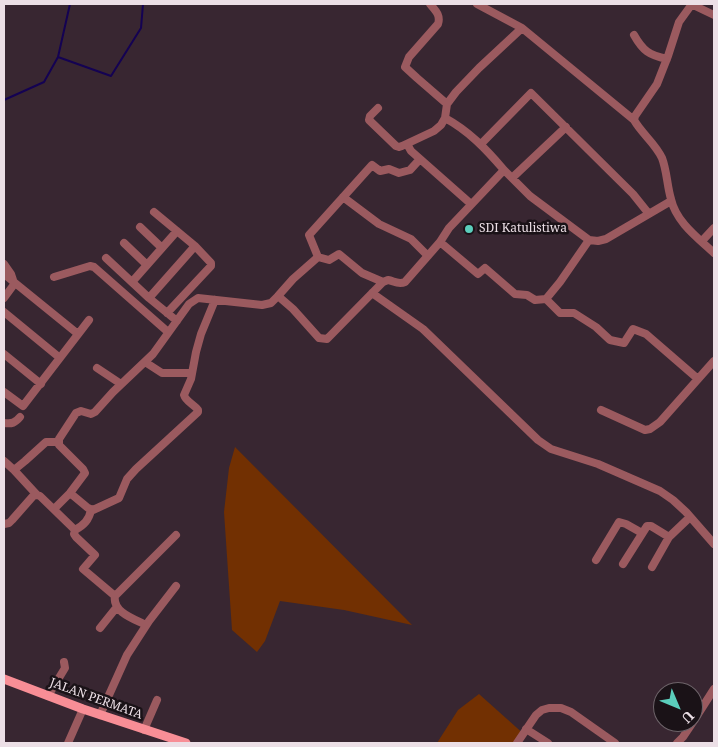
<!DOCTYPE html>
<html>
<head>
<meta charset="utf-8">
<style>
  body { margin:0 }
  #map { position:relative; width:718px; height:747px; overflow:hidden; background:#382631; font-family:"Noto Serif",serif }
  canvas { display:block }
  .frame { position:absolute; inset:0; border:5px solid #ecdfe6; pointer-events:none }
  .north { position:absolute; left:653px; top:682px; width:50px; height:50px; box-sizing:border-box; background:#1a1217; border:1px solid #6e646a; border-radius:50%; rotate:135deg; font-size:14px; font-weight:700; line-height:20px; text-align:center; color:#ecdfe6 }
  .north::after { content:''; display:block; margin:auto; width:18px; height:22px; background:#5bcebc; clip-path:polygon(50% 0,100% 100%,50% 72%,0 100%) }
</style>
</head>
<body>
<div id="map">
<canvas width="718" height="747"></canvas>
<div class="frame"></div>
<div class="north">U</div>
</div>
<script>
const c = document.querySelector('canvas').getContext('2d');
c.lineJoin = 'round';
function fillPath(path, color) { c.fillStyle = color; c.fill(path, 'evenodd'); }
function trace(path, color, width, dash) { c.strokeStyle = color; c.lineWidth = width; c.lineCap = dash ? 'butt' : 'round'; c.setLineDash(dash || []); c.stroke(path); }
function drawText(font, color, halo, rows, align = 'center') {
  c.font = font + ' "Noto Serif",serif'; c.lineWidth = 5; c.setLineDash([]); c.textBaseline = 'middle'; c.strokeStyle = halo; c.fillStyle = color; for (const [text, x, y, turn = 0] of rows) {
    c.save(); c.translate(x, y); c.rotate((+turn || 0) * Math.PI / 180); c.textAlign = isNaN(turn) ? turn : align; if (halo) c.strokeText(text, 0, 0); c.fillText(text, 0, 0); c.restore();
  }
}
fillPath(new Path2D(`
  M235 447 412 625 344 610 280 601 265 641 257 652 232 630 224 512 229 468Z
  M479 694 526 736 521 743H437L458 710Z`), '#723002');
trace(new Path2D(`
  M58 57 70 4
  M4 100 44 82 58 57 111 76 141 28 143 4`), '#140253', 2);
trace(new Path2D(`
  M430 4C435 10 441 15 438 24L409 57 405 67 417 78 447 104
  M477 4 522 28 634 120
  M691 4 714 15
  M692 4 679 22 668 56 657 84 635 116 634 120C642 134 655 143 662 158 667 171 667 186 671 199 676 222 698 238 714 253
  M634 35C643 51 649 55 667 59
  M378 108 370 116 369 120 396 146 399 147 402 146 434 131 441 125 445 118
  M407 144 411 151 471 204
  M481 144 531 93 633 194 649 214
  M504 170C486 149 469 131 445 118L447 104 456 92 479 68 522 28
  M512 178 566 127
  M343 197 379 224 411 239 428 256
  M154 212 195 246 211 263V266L167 313
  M140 227 162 248
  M702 241 714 228
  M440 242 478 274 485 268 515 294 527 295 535 300 546 299 560 313H574L596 327 610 340 624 343 633 329 646 334 698 379
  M124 243 147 265
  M318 257 309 235 372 165 380 171 389 169 399 173 410 170 420 159
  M318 257 329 260 339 254 362 273 383 282
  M106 258 149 298 177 321
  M4 264 11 274 13 280
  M4 274 78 334
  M54 277 90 266 94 267 168 332
  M132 282 177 231
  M372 293 423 329 538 440 551 449 598 464 660 491 673 500 686 512 714 544
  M278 296 293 279 318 257
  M4 298 15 283
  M149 298 195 246
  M546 299 560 282 589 240
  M4 312 60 358
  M4 354 41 384
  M145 362 162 373H192
  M97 368 121 384
  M4 392 23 406 89 320
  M601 410 645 430 650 429 660 422 714 361
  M4 423C12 424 15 423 20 417
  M4 461 14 470 37 495
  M14 470 25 461 46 442H58
  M70 493 88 508 93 510 119 498 127 479 136 469 198 412V410C194 404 186 402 184 395L191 379 196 352 201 334 215 300
  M54 509 70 493 85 473 83 469 59 445V439L76 413 81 411 91 414 95 412 113 392 153 354 189 304 198 298 262 305 271 303 278 296 293 309 319 338 327 339 383 282 388 280C394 281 398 285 405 282L440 242 449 228 504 170 530 196 589 240 598 241 606 239 671 201
  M91 510C89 520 84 525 75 530L74 534 76 537 95 555 83 569 115 596
  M4 524 9 523 12 520 34 495H37L40 496 75 530
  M596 560 619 522 626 524 642 533
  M623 564 647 526H651L669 537 690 517
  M652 567 669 537
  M146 625C134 619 112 612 115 596L176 535
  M100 628 116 608
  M48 696 65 668 64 662
  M100 715 127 655 149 621 176 586
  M693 722 714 689
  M526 729 548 743
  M144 730 157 700
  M68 743 83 709
  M517 743 536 715 542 710 549 708H561L571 712 615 743
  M677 743 683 737 693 722`), '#9b5a5f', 8);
trace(new Path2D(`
  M4 679 83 709 186 743`), '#f88e96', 9);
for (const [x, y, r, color] of [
  [469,229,5,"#5bcebc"]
]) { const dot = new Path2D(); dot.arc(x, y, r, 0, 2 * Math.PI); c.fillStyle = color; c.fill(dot); trace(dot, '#1a1217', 2); }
drawText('12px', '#ecdfe6', '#1a1217', [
  ["SDI Katulistiwa",479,229]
], 'left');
drawText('12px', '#ecdfe6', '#1a1217', [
  ["JALAN PERMATA",96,699,20]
]);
</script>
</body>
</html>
